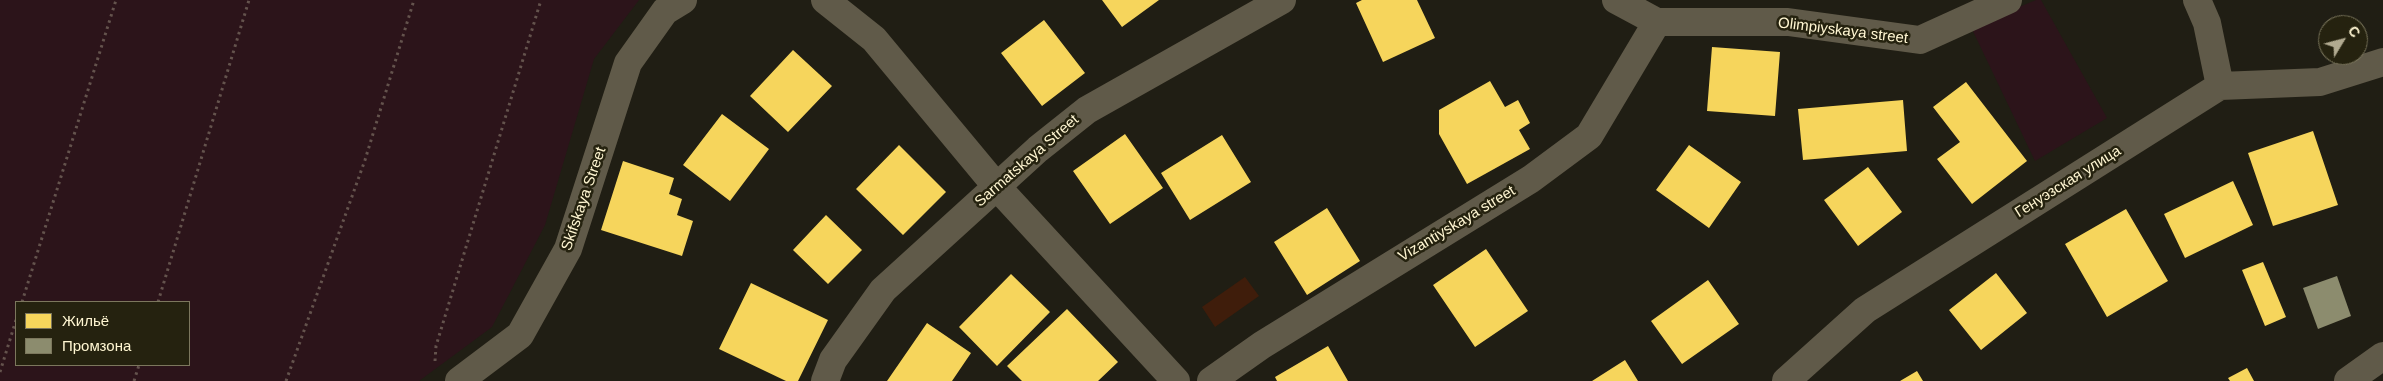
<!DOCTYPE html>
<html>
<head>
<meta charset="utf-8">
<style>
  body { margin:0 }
  #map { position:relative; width:2383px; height:381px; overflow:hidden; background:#201e14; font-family:Helvetica,sans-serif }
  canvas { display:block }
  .legend { position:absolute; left:15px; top:301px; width:175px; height:65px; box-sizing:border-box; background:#25220f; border:1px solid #7c775d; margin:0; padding:6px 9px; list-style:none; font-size:15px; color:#fff6d2 }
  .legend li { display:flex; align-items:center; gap:10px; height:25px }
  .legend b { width:25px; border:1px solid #7c775d }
  .north { position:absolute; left:2318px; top:15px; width:50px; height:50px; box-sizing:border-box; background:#25220f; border:1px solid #7c775d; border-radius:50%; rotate:53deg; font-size:14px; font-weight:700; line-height:20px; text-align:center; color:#fff6d2 }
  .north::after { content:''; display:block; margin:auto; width:18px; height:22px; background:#b1aa90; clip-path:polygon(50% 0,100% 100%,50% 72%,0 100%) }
</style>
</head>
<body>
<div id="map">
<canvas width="2383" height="381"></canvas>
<ul class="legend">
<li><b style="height:14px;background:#f6d55c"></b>Жильё</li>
<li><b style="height:14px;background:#8c8c6e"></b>Промзона</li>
</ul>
<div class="north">С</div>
</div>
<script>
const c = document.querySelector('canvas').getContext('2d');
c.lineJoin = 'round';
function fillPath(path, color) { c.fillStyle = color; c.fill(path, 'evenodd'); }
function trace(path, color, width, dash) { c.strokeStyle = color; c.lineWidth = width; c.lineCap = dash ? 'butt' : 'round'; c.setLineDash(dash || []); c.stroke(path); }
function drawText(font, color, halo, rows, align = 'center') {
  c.font = font + ' Helvetica,sans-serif'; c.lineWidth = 5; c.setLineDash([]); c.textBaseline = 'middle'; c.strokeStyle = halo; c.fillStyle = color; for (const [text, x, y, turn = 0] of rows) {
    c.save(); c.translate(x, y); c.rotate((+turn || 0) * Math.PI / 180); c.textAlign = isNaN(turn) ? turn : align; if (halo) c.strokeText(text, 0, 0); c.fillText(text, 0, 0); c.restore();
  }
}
fillPath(new Path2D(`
  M0 0H639L594 59 545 225 492 327 419 381H0ZM16 302H189V365H16Z
  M2036 0H2041L2107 118 2035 161 1971 27Z`), '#2c141a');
fillPath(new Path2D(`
  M1245 277 1259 296 1215 327 1202 307Z`), '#3f1d0b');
fillPath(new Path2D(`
  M1102 0H1159L1122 27Z
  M1362 0H1417L1435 38 1383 62 1356 3Z
  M1044 20 1085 73 1042 106 1001 53Z
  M1712 47 1780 52 1775 116 1707 111Z
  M793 50 832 86 788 132 750 96Z
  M1490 81 1505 107 1518 100 1530 123 1519 130 1530 149 1467 184 1439 134V110Z
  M1966 82 2027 161 1972 204 1937 159 1960 142 1933 107Z
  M1903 100 1907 151 1803 160 1798 109Z
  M722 114 769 149 730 201 683 165Z
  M2313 131 2338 205 2273 226 2248 153Z
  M1125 134 1163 188 1110 224 1073 171Z
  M1222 135 1251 182 1190 220 1161 173Z
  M899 145 946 192 903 235 856 189Z
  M1689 145 1741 182 1709 228 1656 190Z
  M623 161 674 178 669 194 682 199 677 215 693 221 682 256 601 230Z
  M1868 167 1902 212 1858 246 1824 200Z
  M2233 181 2253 225 2185 258 2164 214Z
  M1327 208 1360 261 1307 295 1274 242Z
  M2126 209 2168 281 2107 317 2065 244Z
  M826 215 862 250 828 284 793 250Z
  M1486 249 1528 311 1475 347 1433 285Z
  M2263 262 2286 317 2265 326 2242 270Z
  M1996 273 2027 313 1981 350 1949 310Z
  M1011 274 1050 312 997 366 959 327Z
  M1708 280 1739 324 1682 364 1651 321Z
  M751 283 828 320 798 381H786L719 349Z
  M1067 309 1118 362 1098 381H1022L1007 366Z
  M927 323 971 353 952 381H887Z
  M1328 346 1348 381H1277L1275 377Z
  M1625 360 1638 381H1592Z
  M2247 368 2254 381H2230L2228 378Z
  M1917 371 1923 381H1900Z`), '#f6d55c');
fillPath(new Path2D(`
  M2337 276 2351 316 2318 329 2303 288Z`), '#8c8c6e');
trace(new Path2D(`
  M22 302 116 0
  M158 302 249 0
  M435 361 436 346 541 0
  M0 372 16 320
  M134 381 139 365
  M286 381 365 160 414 0`), '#64534d', 3, [2.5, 4]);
trace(new Path2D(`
  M825 0 874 39 997 187 1176 381
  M1616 0 1657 22H1788L1920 40 2008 0
  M2197 0 2207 23 2220 86
  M459 381 520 335 568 249 628 63 665 11 683 0
  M825 381 833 360 883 290 1038 149 1087 110 1282 0
  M1211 381 1262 345 1531 179 1589 136 1657 22
  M1786 381 1865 310 2220 86 2320 82 2383 62
  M2348 381 2383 356`), '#605a49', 28);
drawText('15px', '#fff6d2', '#25220f', [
  ["Olimpiyskaya street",1843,31,7],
  ["Sarmatskaya Street",1027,161,-41],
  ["Генуэзская улица",2068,182,-32],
  ["Skifskaya Street",584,199,-71],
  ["Vizantiyskaya street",1457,224,-31]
]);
</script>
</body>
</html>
